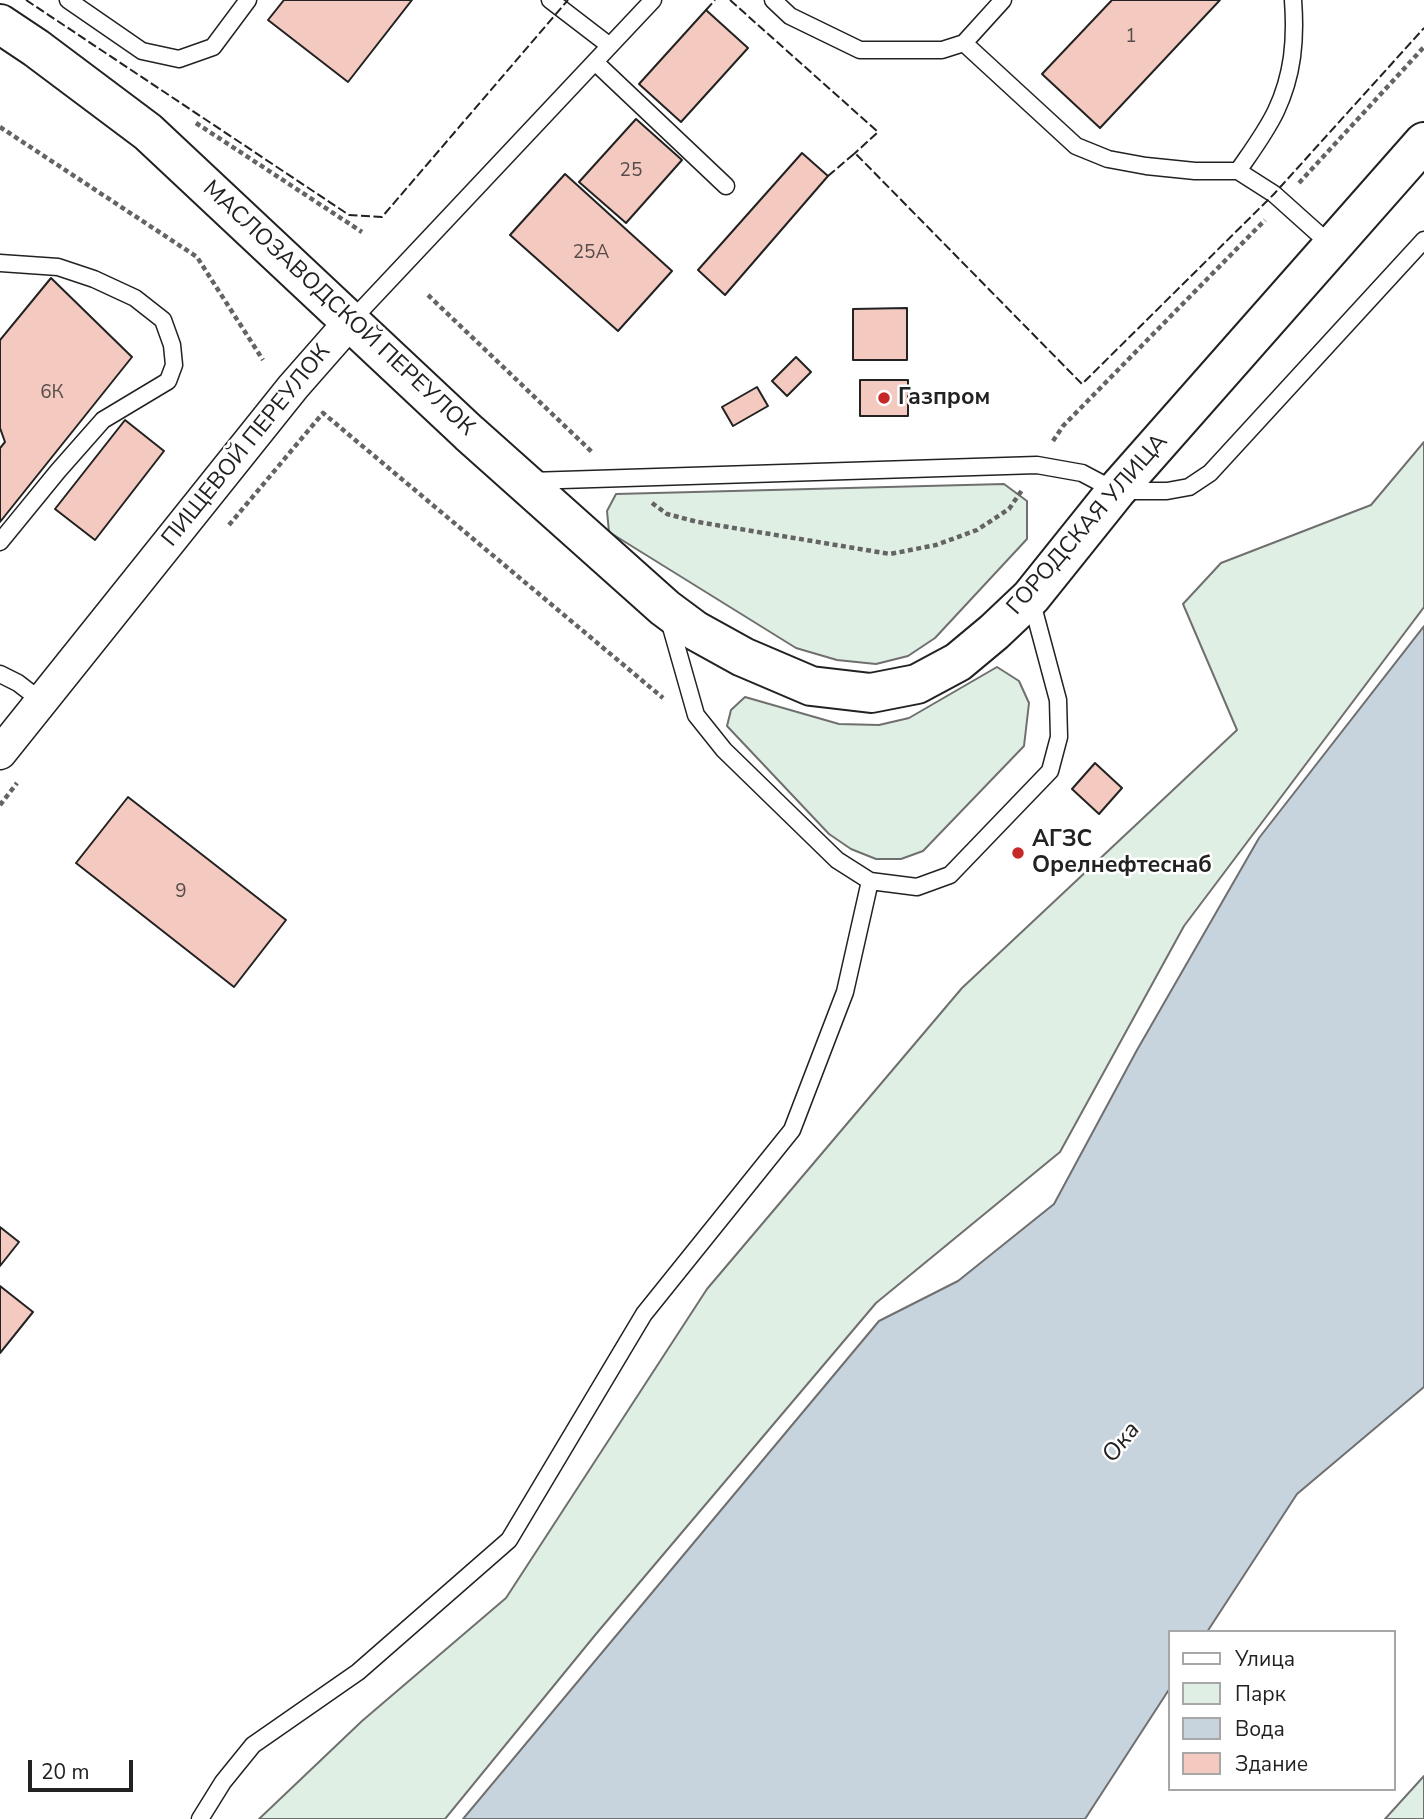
<!DOCTYPE html>
<html>
<head>
<meta charset="utf-8">
<style>
  body { margin:0 }
  #map { position:relative; width:1424px; height:1819px; overflow:hidden; background:#fff; font-family:"Nunito Sans",sans-serif }
  canvas { display:block }
  .legend { position:absolute; left:1168px; top:1630px; width:228px; height:161px; box-sizing:border-box; background:#fff; border:2px solid #a7a7a7; margin:0; padding:9px 12px; list-style:none; font-size:21px; color:#222 }
  .legend li { display:flex; align-items:center; gap:14px; height:35px }
  .legend b { width:35px; border:2px solid #a7a7a7 }
  .scale { position:absolute; left:28px; top:1760px; width:105px; height:32px; box-sizing:border-box; border:4px solid #222; border-top:0; padding-left:9px; font-size:21px; line-height:24px; white-space:nowrap; color:#222; -webkit-text-stroke:5px #fff; paint-order:stroke }
</style>
</head>
<body>
<div id="map">
<canvas width="1424" height="1819"></canvas>
<ul class="legend">
<li><b style="height:9px;background:#fff"></b>Улица</li>
<li><b style="height:19px;background:#e0efe3"></b>Парк</li>
<li><b style="height:19px;background:#c7d3dd"></b>Вода</li>
<li><b style="height:19px;background:#f3c9c0"></b>Здание</li>
</ul>
<div class="scale">20 m</div>
</div>
<script>
const c = document.querySelector('canvas').getContext('2d');
c.lineJoin = 'round';
function fillPath(path, color) { c.fillStyle = color; c.fill(path, 'evenodd'); }
function trace(path, color, width, dash) { c.strokeStyle = color; c.lineWidth = width; c.lineCap = dash ? 'butt' : 'round'; c.setLineDash(dash || []); c.stroke(path); }
function drawText(font, color, halo, rows, align = 'center') {
  c.font = font + ' "Nunito Sans",sans-serif'; c.lineWidth = 5; c.setLineDash([]); c.textBaseline = 'middle'; c.strokeStyle = halo; c.fillStyle = color; for (const [text, x, y, turn = 0] of rows) {
    c.save(); c.translate(x, y); c.rotate((+turn || 0) * Math.PI / 180); c.textAlign = isNaN(turn) ? turn : align; if (halo) c.strokeText(text, 0, 0); c.fillText(text, 0, 0); c.restore();
  }
}
const green = new Path2D(`
  M1424 442V607L1184 926 1060 1152 876 1303 596 1634 445 1819H259L362 1721 506 1598 707 1289 962 988 1237 730 1183 604 1221 563 1371 505Z
  M1004 484 1027 501V539L935 638 908 656 876 664 837 660 796 648 609 532 607 511 616 494Z
  M997 667 1019 681 1029 703 1024 746 923 851 901 859H876L851 849 829 834 727 726 731 710 745 697 839 724 879 725 909 718Z
  M1424 1776V1819H1385Z`);
fillPath(green, '#e0efe3');
trace(green, '#6f6f6f', 2);
const water = new Path2D(`
  M1424 626V1387L1297 1494 1207 1632H1170V1688L1085 1819H463L879 1321 958 1281 1054 1204 1137 1050 1259 838Z`);
fillPath(water, '#c7d3dd');
trace(water, '#6f6f6f', 2);
const building = new Path2D(`
  M284 0H412L348 82 268 20Z
  M1112 0H1220L1100 128 1042 74Z
  M706 10 748 48 681 122 639 84Z
  M636 119 682 160 626 223 579 182Z
  M802 153 828 176 725 295 698 270Z
  M565 174 672 271 618 331 510 235Z
  M51 278 132 357 0 522V448L5 442 0 428V340Z
  M907 308V360H853V309Z
  M796 357 811 372 787 396 772 381Z
  M860 380H908V416H860Z
  M757 387 768 406 733 426 722 407Z
  M125 420 164 451 95 540 55 509Z
  M1095 763 1122 788 1099 814 1072 789Z
  M128 797 286 920 234 987 76 863Z
  M0 1227 19 1242 0 1266Z
  M0 1286 33 1312 0 1353Z`);
fillPath(building, '#f3c9c0');
trace(building, '#222', 2);
const lane = new Path2D(`
  M68 0 142 51 179 59 213 47 248 0
  M550 0 610 46
  M773 0 790 16 860 50H942L964 43
  M1003 0 964 43 1076 146 1108 159 1146 166 1195 171H1238L1274 194 1332 246
  M595 62 726 186
  M1238 171C1251 152 1266 132 1276 111 1293 75 1296 40 1293 0
  M0 263 58 267 94 279 135 298 163 320 172 345 174 365 168 381 103 420 58 471 0 542
  M351 321 653 0
  M530 481 1037 465 1082 473 1116 491H1167L1189 487 1210 473 1424 240
  M669 620 696 715 724 750 837 860 870 881 917 887 950 875 1050 771 1059 737 1058 700 1031 599
  M0 674 18 683 40 700
  M200 1819 223 1782 253 1745 358 1672 509 1540 644 1314 792 1130 845 992 870 881`);
const street = new Path2D(`
  M0 753 293 387 351 321`);
const highway = new Path2D(`
  M0 24 36 48 148 132 469 433 665 608 696 631 743 657 811 686 871 693 917 684 958 662 994 632 1031 597 1116 491 1424 142`);
trace(lane, '#222', 19);
trace(street, '#222', 35);
trace(highway, '#222', 42);
trace(new Path2D(`
  M196 123 362 232
  M0 127 197 257 263 360
  M1299 183 1424 47
  M428 295 592 452
  M1053 441 1063 426 1265 220
  M652 503 667 514 698 522 890 554 936 545 977 530 1009 509 1022 490
  M229 525 323 413 663 698
  M0 805 17 783`), '#646464', 4.5, [5, 3.5]);
trace(lane, '#fff', 16);
trace(street, '#fff', 32);
trace(highway, '#fff', 38);
trace(new Path2D(`
  M26 0 349 215 382 217 568 0
  M730 0 878 132 854 154
  M706 10 715 0
  M828 176 855 153 1082 384 1274 194 1424 28`), '#222', 2, [9, 3.5]);
for (const [x, y, r, color] of [
  [884,398,7,"#c62828"],
  [1018,853,7,"#c62828"]
]) { const dot = new Path2D(); dot.arc(x, y, r, 0, 2 * Math.PI); c.fillStyle = color; c.fill(dot); trace(dot, '#fff', 2.5); }
drawText('19px', '#564c4a', null, [
  ["1",1131,37],
  ["25",631,171],
  ["25А",591,253],
  ["6К",52,393],
  ["9",181,892]
]);
drawText('23px', '#222', '#fff', [
  ["МАСЛОЗАВОДСКОЙ ПЕРЕУЛОК",338,309,43],
  ["ПИЩЕВОЙ ПЕРЕУЛОК",247,446,-51],
  ["ГОРОДСКАЯ УЛИЦА",1088,525,-49]
]);
drawText('bold 23px', '#222', '#fff', [
  ["Газпром",898,398],
  ["АГЗС",1032,840],
  ["Орелнефтеснаб",1032,866]
], 'left');
drawText('italic 24px', '#222', '#fff', [
  ["Ока",1122,1443,-51]
]);
</script>
</body>
</html>
